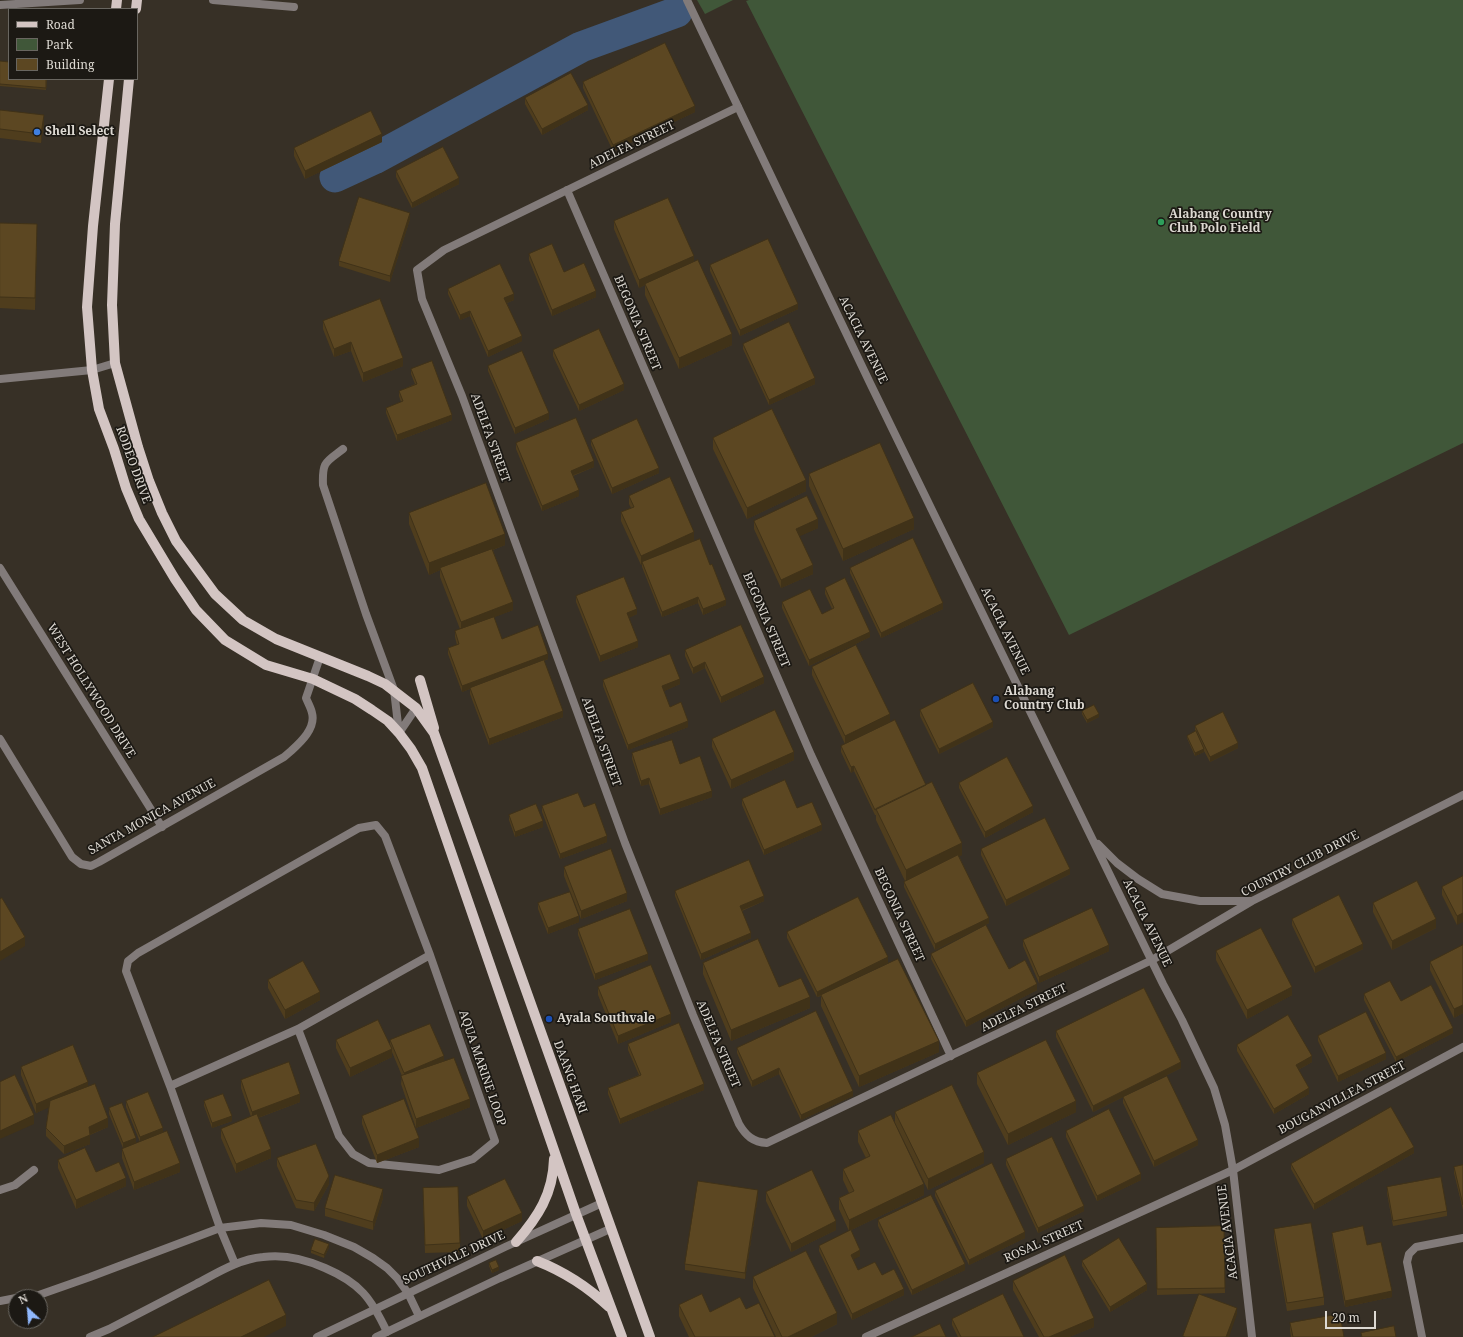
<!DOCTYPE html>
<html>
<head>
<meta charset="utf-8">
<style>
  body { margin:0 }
  #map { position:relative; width:1463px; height:1337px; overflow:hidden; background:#373026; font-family:"Noto Serif",serif }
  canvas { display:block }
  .legend { position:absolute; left:8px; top:8px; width:130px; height:72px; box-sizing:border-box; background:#1c1914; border:1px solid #696660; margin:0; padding:5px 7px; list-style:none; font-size:12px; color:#ddd9d2 }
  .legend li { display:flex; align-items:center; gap:8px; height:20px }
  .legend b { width:20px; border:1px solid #696660 }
  .north { position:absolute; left:8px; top:1289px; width:40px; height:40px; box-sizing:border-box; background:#1c1914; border:1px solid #696660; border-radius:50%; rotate:334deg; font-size:11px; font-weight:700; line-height:16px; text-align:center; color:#ddd9d2 }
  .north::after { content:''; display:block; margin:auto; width:14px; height:18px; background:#90b8fd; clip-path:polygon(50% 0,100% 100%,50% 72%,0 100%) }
  .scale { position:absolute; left:1325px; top:1311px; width:51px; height:18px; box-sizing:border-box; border:2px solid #ddd9d2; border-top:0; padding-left:5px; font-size:12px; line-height:14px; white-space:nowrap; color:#ddd9d2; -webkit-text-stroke:3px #1c1914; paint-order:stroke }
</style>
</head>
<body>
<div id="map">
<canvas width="1463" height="1337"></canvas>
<ul class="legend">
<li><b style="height:5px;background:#d3c5c3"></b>Road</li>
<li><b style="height:11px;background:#405739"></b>Park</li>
<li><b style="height:11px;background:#5c4722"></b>Building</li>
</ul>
<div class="north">N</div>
<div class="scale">20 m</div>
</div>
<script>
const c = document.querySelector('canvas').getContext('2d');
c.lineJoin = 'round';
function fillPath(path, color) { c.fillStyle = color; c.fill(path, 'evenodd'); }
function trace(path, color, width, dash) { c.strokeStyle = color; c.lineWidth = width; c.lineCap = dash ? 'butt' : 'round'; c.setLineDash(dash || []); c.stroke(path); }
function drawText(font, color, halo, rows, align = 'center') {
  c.font = font + ' "Noto Serif",serif'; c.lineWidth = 3.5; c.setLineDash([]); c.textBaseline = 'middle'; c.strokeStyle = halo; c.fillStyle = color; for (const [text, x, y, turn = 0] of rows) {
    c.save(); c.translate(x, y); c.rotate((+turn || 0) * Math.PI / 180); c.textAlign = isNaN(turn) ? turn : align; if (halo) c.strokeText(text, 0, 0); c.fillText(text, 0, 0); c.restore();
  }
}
fillPath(new Path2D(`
  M697 0H733L705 14Z
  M749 0H1463V443L1069 635 746 1Z`), '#405739');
trace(new Path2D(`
  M335 177 374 159 581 47 677 12`), '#415878', 31);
trace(new Path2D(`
  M213 0 294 7
  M0 5 80 0
  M738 107 444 250 417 270 422 299 462 396 625 843 693 1015 739 1124C746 1136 753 1142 767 1143L1152 960
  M567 190 811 755 951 1056
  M0 379 92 370 115 363
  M343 449C326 462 322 461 323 485L366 614 394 690 399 733
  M0 568 162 827
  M399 733 416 708
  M0 739 72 857 81 864 91 866 99 862 284 757 291 751C301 742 316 728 312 713 311 708 308 703 306 698L320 657
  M170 1086 298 1029 430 955
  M0 1190 15 1185 34 1170
  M235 1264 220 1228 170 1086 126 971 128 961 138 953 359 828 376 825 385 836 430 955 495 1141 473 1159 439 1170 369 1163 353 1154 339 1136 298 1029
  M26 1297 36 1296 90 1277 220 1228 261 1223 291 1225 324 1235 354 1247 373 1258 387 1268 397 1278 408 1293 419 1316
  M0 1301 16 1298
  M90 1337 109 1329C138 1314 167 1299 196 1284 217 1273 239 1259 263 1257 285 1254 305 1259 325 1268 360 1283 371 1298 387 1332
  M866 1337 1233 1170 1463 1047
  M1422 1337 1407 1262 1409 1254 1416 1247 1463 1238`), '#827b7a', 8);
trace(new Path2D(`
  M687 0 870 383 1163 984 1182 1020 1214 1088 1225 1125 1233 1170 1252 1337
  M1098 844 1117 863 1138 879 1162 894 1200 901H1251
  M1152 960 1252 901 1463 795
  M317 1337 505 1247 602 1203
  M376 1337 500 1278 610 1229`), '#827b7a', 8);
trace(new Path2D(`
  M116 9 117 0
  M136 9 137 0
  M109 79 93 226 87 307 92 370 99 409 114 449 126 488 139 519 175 579 196 610 225 640 266 665 313 679 355 699 372 710 388 721 399 733 411 749 422 768 576 1214 622 1337
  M129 79 115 224 112 305 115 363 138 447 149 481 162 513 176 541 215 594 243 620 276 639 368 676 385 684 416 708 434 733 650 1337
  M420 680 434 728
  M516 1242C538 1217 553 1194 554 1159
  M537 1261C565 1272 588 1287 609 1307`), '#d3c5c3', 10);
fillPath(new Path2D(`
  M0 61 47 79 46 90 0 86Z
  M583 82 695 112 613 151 583 88Z
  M525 98 588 110 542 135 525 104Z
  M0 110 44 123 41 143 0 138Z
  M382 142 305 179 294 156V148Z
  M396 171 459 184 412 208 396 177Z
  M410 219 390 282 339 266V261Z
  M614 221 694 262 732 345 679 369 645 295V285L639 288 614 229Z
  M0 223 37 235 35 310 0 308Z
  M529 254 564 272 596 297 552 316 529 260Z
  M710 265 798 309 740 336 710 271Z
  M448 289 514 300 507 303 522 341 488 357 470 316 460 320 448 294Z
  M323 321 403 366 363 382 351 351 334 357 323 329Z
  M743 344 815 384 769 405 743 349Z
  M553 350 624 390 579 411 553 356Z
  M488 366 549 419 515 434 488 371Z
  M411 369 452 420 397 441 386 413V408L401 402 399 396V391L415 384 411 374Z
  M713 438 806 491 747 519 713 449Z
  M591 440 659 473 612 494 591 445Z
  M516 443 594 467 573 476 579 496 542 511 516 449Z
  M809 474 914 529 843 561 809 486Z
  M629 496 694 541 726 605 703 615 698 603 662 617 642 567V564L641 565 621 521V512L631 508 629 504Z
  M409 513 505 545 493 550 513 610 494 617 502 639 548 659 544 661 563 717 489 745 470 694V689L462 692 448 654V648L457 645 455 637V631L460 629 440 577V570L429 575 409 524Z
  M754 521 818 528 799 536 813 574 781 588 754 529Z
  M850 568 943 609 881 638 850 573Z
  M825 588 870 637 809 666 782 608V602L822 614 832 609 825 594Z
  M576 596 637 614 628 618 638 647 600 662 576 602Z
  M856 645 845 744 812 675V667Z
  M685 650 764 683 721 703 705 668 693 674 685 656Z
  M603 680 680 684 664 691 670 707 688 727 628 750 603 686Z
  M920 710 993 727 939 754 920 716Z
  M1082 711 1099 717 1087 723 1082 714Z
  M1195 726 1238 748 1210 762 1204 751V752L1195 756 1187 738V736L1195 732Z
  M712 739 794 760 731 789 712 747Z
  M841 746 926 785 962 855 959 856 989 923 935 950 904 887V882L905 881 876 820V815H875L854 771 851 773 841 752Z
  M632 753 712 797 660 815 649 784 641 786 632 759Z
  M959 783 1033 812 985 838 959 788Z
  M742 799 797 808 822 830 764 855 742 805Z
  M542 806 584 807 607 842 560 859 542 812Z
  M509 815 543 827 515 837 509 820Z
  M981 849 1070 874 1006 906 981 855Z
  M564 867 627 901 581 919 564 876Z
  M1463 876 1457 925 1442 895V887Z
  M675 891 764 901 742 911 751 938 701 960 675 896Z
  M538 903 579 922 548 934 538 909Z
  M1373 903 1436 928 1392 950 1373 912Z
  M1292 919 1363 949 1315 973 1292 925Z
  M578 929 648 960 595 980 578 935Z
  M787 932 888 963 846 983 939 1052 859 1087 821 1006V996L817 997 787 938Z
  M1023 940 1109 951 1039 983 1023 946Z
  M1463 945V1013L1454 1018 1430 970V962Z
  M1216 951 1292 995 1247 1019 1216 960Z
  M931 954 1009 969 1037 990 966 1027 931 959Z
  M703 963 779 987 810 1008 731 1041 703 974Z
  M268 980 320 1000 285 1019 268 988Z
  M598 987 671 1022 618 1044 598 995Z
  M1364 994 1453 1033 1396 1062 1364 1000Z
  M1056 1031 1181 1068 1093 1112 1056 1037Z
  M1318 1036 1386 1059 1338 1082 1318 1041Z
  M336 1040 390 1047V1040L444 1061 470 1107 416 1128 401 1084 402 1076 392 1052V1057L350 1077 336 1048Z
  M628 1044 704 1090 620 1124 608 1094V1088L639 1075 628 1050Z
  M1237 1045 1312 1062 1298 1070 1309 1094 1274 1114 1237 1051Z
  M737 1048 853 1096 801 1120 779 1074 752 1087 737 1053Z
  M21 1067 88 1086 108 1127 90 1135V1144L64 1154 46 1136V1128L49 1107 36 1113 21 1075Z
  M977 1073 1076 1112 1008 1145 977 1084Z
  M241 1080 300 1102 258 1118 271 1158 236 1173 221 1138V1129L251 1117 241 1088Z
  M1123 1097 1198 1145 1154 1167 1123 1103Z
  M126 1101 163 1133 180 1172 134 1190 122 1158V1149L140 1142 126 1107Z
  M204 1101 232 1121 212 1128 204 1106Z
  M109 1108 136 1143 123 1148 109 1114Z
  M895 1112 984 1163 928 1190 895 1123Z
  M362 1116 419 1147 377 1163 362 1124Z
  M858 1131 924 1195 851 1230 860 1256 853 1259 858 1270 882 1275 904 1295 852 1320 819 1251V1246L849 1231 839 1209V1198L849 1193 843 1180V1169L866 1158 858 1142Z
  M1066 1131 1141 1180 1097 1201 1066 1137Z
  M1414 1153 1314 1210 1291 1169V1164Z
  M277 1158 329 1184 314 1211 296 1208 277 1166Z
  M1006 1159 1084 1211 1038 1233 1006 1165Z
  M58 1160 96 1172 126 1186 76 1209 58 1168Z
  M1463 1165V1210L1454 1173V1167Z
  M1387 1187 1447 1211V1216L1393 1226 1387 1193Z
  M935 1191 1025 1238 969 1265 935 1196Z
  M766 1192 836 1230 791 1252 766 1201Z
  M758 1196 745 1279 685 1270V1264Z
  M423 1197 460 1243V1252L425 1253Z
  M467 1197 522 1221 483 1239 467 1206Z
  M383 1198 373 1230 325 1216V1208Z
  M878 1220 965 1270 912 1295 878 1226Z
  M1224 1226 1225 1293 1157 1295 1156 1228Z
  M1274 1229 1324 1297V1305L1287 1311 1274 1238Z
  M1332 1233 1367 1245 1392 1297 1345 1307 1332 1239Z
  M329 1247 324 1258 311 1253V1250Z
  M1082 1261 1147 1290 1110 1312 1082 1266Z
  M489 1263 499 1270 492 1273 489 1266Z
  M753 1277 837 1324 811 1337H776L753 1288Z
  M1013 1281 1094 1327 1069 1337H1039L1013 1290Z
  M679 1305 710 1312 746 1309 775 1337H689L679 1316Z
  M952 1319 1024 1337H958L952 1325Z
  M1290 1323 1344 1337H1291L1290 1331Z`), '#4f3d1d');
fillPath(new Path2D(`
  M588 105V110L542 135V129Z
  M695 106V112L613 151V145Z
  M44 115V123L41 143V134Z
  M382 134V142L305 179V171Z
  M459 178V184L412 208V203Z
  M410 213V219L390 282V276Z
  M37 224V235L35 310V298Z
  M694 256V265L645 284V285L639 288V280Z
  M596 291V297L552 316V310Z
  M514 294V300L504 304V298Z
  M798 304V309L740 336V330Z
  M470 311V316L460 320V315Z
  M732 334V345L679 369V358Z
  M522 336V341L488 357V351Z
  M351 342V351L334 357V349Z
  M403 358V366L363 382V373Z
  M815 378V384L769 405V400Z
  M624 384V390L579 411V405Z
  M549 413V419L515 434V428Z
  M452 415V420L397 441V435Z
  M594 461V467L571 476V471Z
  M659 468V473L612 494V488Z
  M806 480V491L747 519V508Z
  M579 490V496L542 511V506Z
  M914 518V529L843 561V549Z
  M818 519V528L796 538V529Z
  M694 532V541L642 562V564L641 565V556Z
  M505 534V545L441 570 440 568V570L429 575V563Z
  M813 565V574L781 588V580Z
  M698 597V603L662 617V612Z
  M726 600V605L703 615V609Z
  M513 602V610L461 630V622Z
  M943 603V609L881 638V633Z
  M637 609V614L627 619V613Z
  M870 632V637L809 666V660Z
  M638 641V647L600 662V656Z
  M548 654V659L462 692V686Z
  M705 662V668L693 674V668Z
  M764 677V683L721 703V697Z
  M680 679V684L662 692V686Z
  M563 711V717L489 745V739Z
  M890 714V723L845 744V736Z
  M1099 714V717L1087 723V720Z
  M688 721V727L628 750V745Z
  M993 722V727L939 754V749Z
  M1238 743V748L1210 762V757Z
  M1204 749V752L1195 756V753Z
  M794 752V760L731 789V780Z
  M854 766V771L851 773V767Z
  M649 778V784L641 786V781Z
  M712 791V797L660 815V809Z
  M1033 806V812L985 838V832Z
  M543 821V827L515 837V832Z
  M822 825V830L764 855V850Z
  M607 836V842L560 859V854Z
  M962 843V855L906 882V870Z
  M1070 869V874L1006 906V900Z
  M627 893V901L581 919V911Z
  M764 896V901L740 911V906Z
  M1463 913V922L1457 925V916Z
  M579 916V922L548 934V928Z
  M989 918V923L935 950V944Z
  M1436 919V928L1392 950V941Z
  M751 933V938L701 960V954Z
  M25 937V946L0 961V952Z
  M1363 944V949L1315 973V967Z
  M1109 945V951L1039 983V977Z
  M648 954V960L595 980V974Z
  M888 957V963L817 997V992Z
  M1037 984V990L966 1027V1021Z
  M1292 987V995L1247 1019V1010Z
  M320 992V1000L285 1019V1010Z
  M810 997V1008L731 1041V1030Z
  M1463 1005V1013L1454 1018V1009Z
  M671 1014V1022L618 1044V1036Z
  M1453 1028V1033L1396 1062V1057Z
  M939 1041V1052L859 1087V1076Z
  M392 1049V1057L350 1077V1068Z
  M1386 1053V1059L1338 1082V1076Z
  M444 1056V1065L404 1081V1073Z
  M1312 1056V1062L1296 1071V1065Z
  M1181 1062V1068L1093 1112V1106Z
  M779 1068V1074L752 1087V1081Z
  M88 1082V1091L36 1113V1104Z
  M704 1084V1090L620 1124V1119Z
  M1309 1088V1094L1274 1114V1109Z
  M853 1091V1096L801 1120V1115Z
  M300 1094V1102L252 1120V1112Z
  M470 1099V1107L416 1128V1119Z
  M1076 1101V1112L1008 1145V1134Z
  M34 1115V1124L0 1139V1131Z
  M232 1116V1121L212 1128V1123Z
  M108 1118V1127L89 1135V1127Z
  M163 1128V1134L140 1143V1137Z
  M90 1135V1144L64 1154V1146Z
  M136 1138V1143L123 1148V1143Z
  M419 1138V1147L377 1163V1155Z
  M1198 1140V1145L1154 1167V1161Z
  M1414 1147V1153L1314 1210V1204Z
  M271 1149V1158L236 1173V1164Z
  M984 1152V1163L928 1190V1179Z
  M180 1163V1172L134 1190V1182Z
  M1141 1174V1180L1097 1201V1196Z
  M329 1176V1184L314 1211V1203Z
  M126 1178V1186L76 1209V1200Z
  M924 1184V1195L849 1231V1220Z
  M383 1189V1198L373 1230V1222Z
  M758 1190V1196L745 1279V1273Z
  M1084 1206V1211L1038 1233V1228Z
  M522 1213V1221L483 1239V1231Z
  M836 1221V1230L791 1252V1244Z
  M1025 1232V1238L969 1265V1260Z
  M329 1244V1247L324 1258V1255Z
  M860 1250V1256L851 1261V1255Z
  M965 1264V1270L912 1295V1290Z
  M499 1267V1270L492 1273V1270Z
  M1147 1284V1290L1110 1312V1307Z
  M904 1289V1295L852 1320V1314Z
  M1392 1291V1297L1345 1307V1301Z
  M1237 1308V1314L1229 1337H1226Z
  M837 1313V1324L811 1337H788Z
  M286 1315V1326L264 1337H241Z
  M1094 1318V1327L1069 1337H1049Z`), '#403218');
const building = new Path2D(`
  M665 43 695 106 613 145 583 82Z
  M0 61 9 62V79H46V88L0 84Z
  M571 73 588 105 542 129 525 98Z
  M0 110 44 115 41 134 0 129Z
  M371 111 382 134 305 171 294 148Z
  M443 147 459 178 412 203 396 171Z
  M359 197 410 213 390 276 339 261Z
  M668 198 694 256 639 280 614 221Z
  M0 223 37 224 35 298 0 297Z
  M768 239 798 304 740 330 710 265Z
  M552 244 564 272 584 263 596 291 552 310 529 254Z
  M698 260 732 334 679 358 645 284Z
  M500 264 514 294 504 298 522 336 488 351 470 311 460 315 448 289Z
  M380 299 403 358 363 373 351 342 334 349 323 321Z
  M789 322 815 378 769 400 743 344Z
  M599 329 624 384 579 405 553 350Z
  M522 351 549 413 515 428 488 366Z
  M432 361 452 415 397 435 386 408 403 401 399 391 417 384 411 369Z
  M772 409 806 480 747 508 713 438Z
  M576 418 594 461 571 471 579 490 542 506 516 443Z
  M637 419 659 468 612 488 591 440Z
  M880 443 914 518 843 549 809 474Z
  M670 477 694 532 641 556 621 512 634 507 629 496Z
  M486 483 505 534 429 563 409 513Z
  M807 496 818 519 796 529 813 565 781 580 754 521Z
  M913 538 943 603 881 633 850 568Z
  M700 539 710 565 712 564 726 600 703 609 698 597 662 612 642 562Z
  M492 549 513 602 461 622 440 568Z
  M624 577 637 609 627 613 638 641 600 656 576 596Z
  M845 578 870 632 809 660 782 602 810 589 822 614 834 608 825 588Z
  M494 617 502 639 538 625 548 654 462 686 448 648 459 644 455 631Z
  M741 625 764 677 721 697 705 662 693 668 685 650Z
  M856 645 890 714 845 736 812 667Z
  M670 654 680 679 662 686 670 707 681 702 688 721 628 745 603 680Z
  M544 660 563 711 489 739 470 688Z
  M973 683 993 722 939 749 920 710Z
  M1094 705 1099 714 1087 720 1082 711Z
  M775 710 794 752 731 780 712 739Z
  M1223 712 1238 743 1210 757 1195 726Z
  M895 720 926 785 875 810 854 766 851 767 841 746Z
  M1196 731 1204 749 1195 753 1187 736Z
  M672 740 680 764 700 756 712 791 660 809 649 778 641 781 632 753Z
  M1007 757 1033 806 985 832 959 783Z
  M785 780 797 808 812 802 822 825 764 850 742 799Z
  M932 782 962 843 906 870 876 809Z
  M578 793 584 807 595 803 607 836 560 854 542 806Z
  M536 804 543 821 515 832 509 815Z
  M1045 818 1070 869 1006 900 981 849Z
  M611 849 627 893 581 911 564 867Z
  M958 855 989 918 935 944 904 882Z
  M749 860 764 896 740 906 751 933 701 954 675 891Z
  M1463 876V913L1457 916 1442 887Z
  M1417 881 1436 919 1392 941 1373 903Z
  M570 892 579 916 548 928 538 903Z
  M1339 895 1363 944 1315 967 1292 919Z
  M858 897 888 957 817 992 787 932Z
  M2 898 25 937 0 952V899Z
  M1092 908 1109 945 1039 977 1023 940Z
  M630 909 648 954 595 974 578 929Z
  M986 925 1009 969 1025 960 1037 984 966 1021 931 954Z
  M1261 928 1292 987 1247 1010 1216 951Z
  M758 939 779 987 801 978 810 997 731 1030 703 963Z
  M1463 945V1005L1454 1009 1430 962Z
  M898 959 939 1041 859 1076 821 995Z
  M303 961 320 992 285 1010 268 980Z
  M651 965 671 1014 618 1036 598 987Z
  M1390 981 1401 1001 1431 985 1453 1028 1396 1057 1364 994Z
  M1144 988 1181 1062 1093 1106 1056 1031Z
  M816 1011 853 1091 801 1115 779 1068 752 1081 737 1048Z
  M1366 1012 1386 1053 1338 1076 1318 1036Z
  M1288 1015 1312 1056 1296 1065 1309 1088 1274 1109 1237 1045Z
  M378 1020 392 1049 350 1068 336 1040Z
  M679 1023 704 1084 620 1119 608 1088 641 1075 628 1044Z
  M430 1024 444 1056 404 1073 390 1040Z
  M1046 1040 1076 1101 1008 1134 977 1073Z
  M73 1045 88 1082 36 1104 21 1067Z
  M454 1058 470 1099 416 1119 401 1076Z
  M289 1062 300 1094 252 1112 241 1080Z
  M15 1075 34 1115 0 1131V1082Z
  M1167 1076 1198 1140 1154 1161 1123 1097Z
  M95 1084 108 1118 89 1127 90 1135 64 1146 46 1128 50 1101Z
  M952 1085 984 1152 928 1179 895 1112Z
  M148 1092 163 1128 140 1137 126 1101Z
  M223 1094 232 1116 212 1123 204 1101Z
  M404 1099 419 1138 377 1155 362 1116Z
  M122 1103 136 1138 123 1143 109 1108Z
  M1391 1107 1414 1147 1314 1204 1291 1164Z
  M1109 1109 1141 1174 1097 1196 1066 1131Z
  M257 1114 271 1149 236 1164 221 1129Z
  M891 1115 924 1184 849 1220 839 1198 854 1191 843 1169 870 1156 858 1131Z
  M167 1131 180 1163 134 1182 122 1149Z
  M1052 1137 1084 1206 1038 1228 1006 1159Z
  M316 1144 329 1176 314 1203 296 1200 277 1158Z
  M85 1148 96 1172 119 1162 126 1178 76 1200 58 1160Z
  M992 1163 1025 1232 969 1260 935 1191Z
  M1463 1165V1205L1454 1167Z
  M812 1170 836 1221 791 1244 766 1192Z
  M335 1175 383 1189 373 1222 325 1208Z
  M1441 1177 1447 1211 1393 1221 1387 1187Z
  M505 1179 522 1213 483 1231 467 1197Z
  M698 1181 758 1190 745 1273 685 1264Z
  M458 1187 460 1243 425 1245 423 1188Z
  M931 1195 965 1264 912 1290 878 1220Z
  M1311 1223 1324 1297 1287 1303 1274 1229Z
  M1224 1226 1225 1288 1157 1289 1156 1228Z
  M1363 1226 1367 1245 1381 1242 1392 1291 1345 1301 1332 1233Z
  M851 1230 860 1250 851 1255 858 1270 875 1262 882 1275 894 1269 904 1289 852 1314 819 1246Z
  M1119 1238 1147 1284 1110 1307 1082 1261Z
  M315 1239 329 1244 324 1255 311 1250Z
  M806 1251 837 1313 788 1337H782L753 1277Z
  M1065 1255 1094 1318 1049 1337H1044L1013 1281Z
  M496 1260 499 1267 492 1270 489 1263Z
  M269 1280 286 1315 241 1337H153Z
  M702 1294 710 1312 740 1297 746 1309 759 1303 775 1337H695L679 1305Z
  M1003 1294 1024 1337H961L952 1319Z
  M1199 1294 1237 1308 1226 1337H1185L1183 1336Z
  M1340 1314 1344 1337H1293L1290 1323Z
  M940 1324 946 1337H912Z
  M1394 1326 1396 1337H1362L1361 1333Z`);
fillPath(building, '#5c4722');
trace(building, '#403218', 1);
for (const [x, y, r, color] of [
  [37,132,4,"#3f7fe0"],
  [1161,222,4,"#2e9e5b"],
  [996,699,4,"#1a4fb4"],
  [549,1019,4,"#1a4fb4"]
]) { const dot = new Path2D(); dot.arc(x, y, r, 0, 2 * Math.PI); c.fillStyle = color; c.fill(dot); trace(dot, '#1c1914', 1.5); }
drawText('bold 12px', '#ddd9d2', '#1c1914', [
  ["Shell Select",45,132],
  ["Alabang Country",1169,215],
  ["Club Polo Field",1169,229],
  ["Alabang",1004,692],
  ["Country Club",1004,706],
  ["Ayala Southvale",557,1019]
], 'left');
drawText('12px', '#ddd9d2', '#1c1914', [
  ["ADELFA STREET",632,145,-26],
  ["BEGONIA STREET",637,323,67],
  ["ACACIA AVENUE",863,340,64],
  ["ADELFA STREET",490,438,70],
  ["RODEO DRIVE",133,465,70],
  ["BEGONIA STREET",766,620,67],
  ["ACACIA AVENUE",1005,631,64],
  ["WEST HOLLYWOOD DRIVE",91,691,58],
  ["ADELFA STREET",601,742,70],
  ["SANTA MONICA AVENUE",152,817,-29],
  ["COUNTRY CLUB DRIVE",1300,864,-27],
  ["BEGONIA STREET",899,915,65],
  ["ACACIA AVENUE",1147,923,64],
  ["ADELFA STREET",1024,1008,-26],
  ["ADELFA STREET",718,1044,67],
  ["AQUA MARINE LOOP",482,1068,71],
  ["DAANG HARI",570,1077,70],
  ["BOUGANVILLEA STREET",1342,1098,-28],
  ["ACACIA AVENUE",1228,1232,-97],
  ["ROSAL STREET",1044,1242,-24],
  ["SOUTHVALE DRIVE",454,1258,-25]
]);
</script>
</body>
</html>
